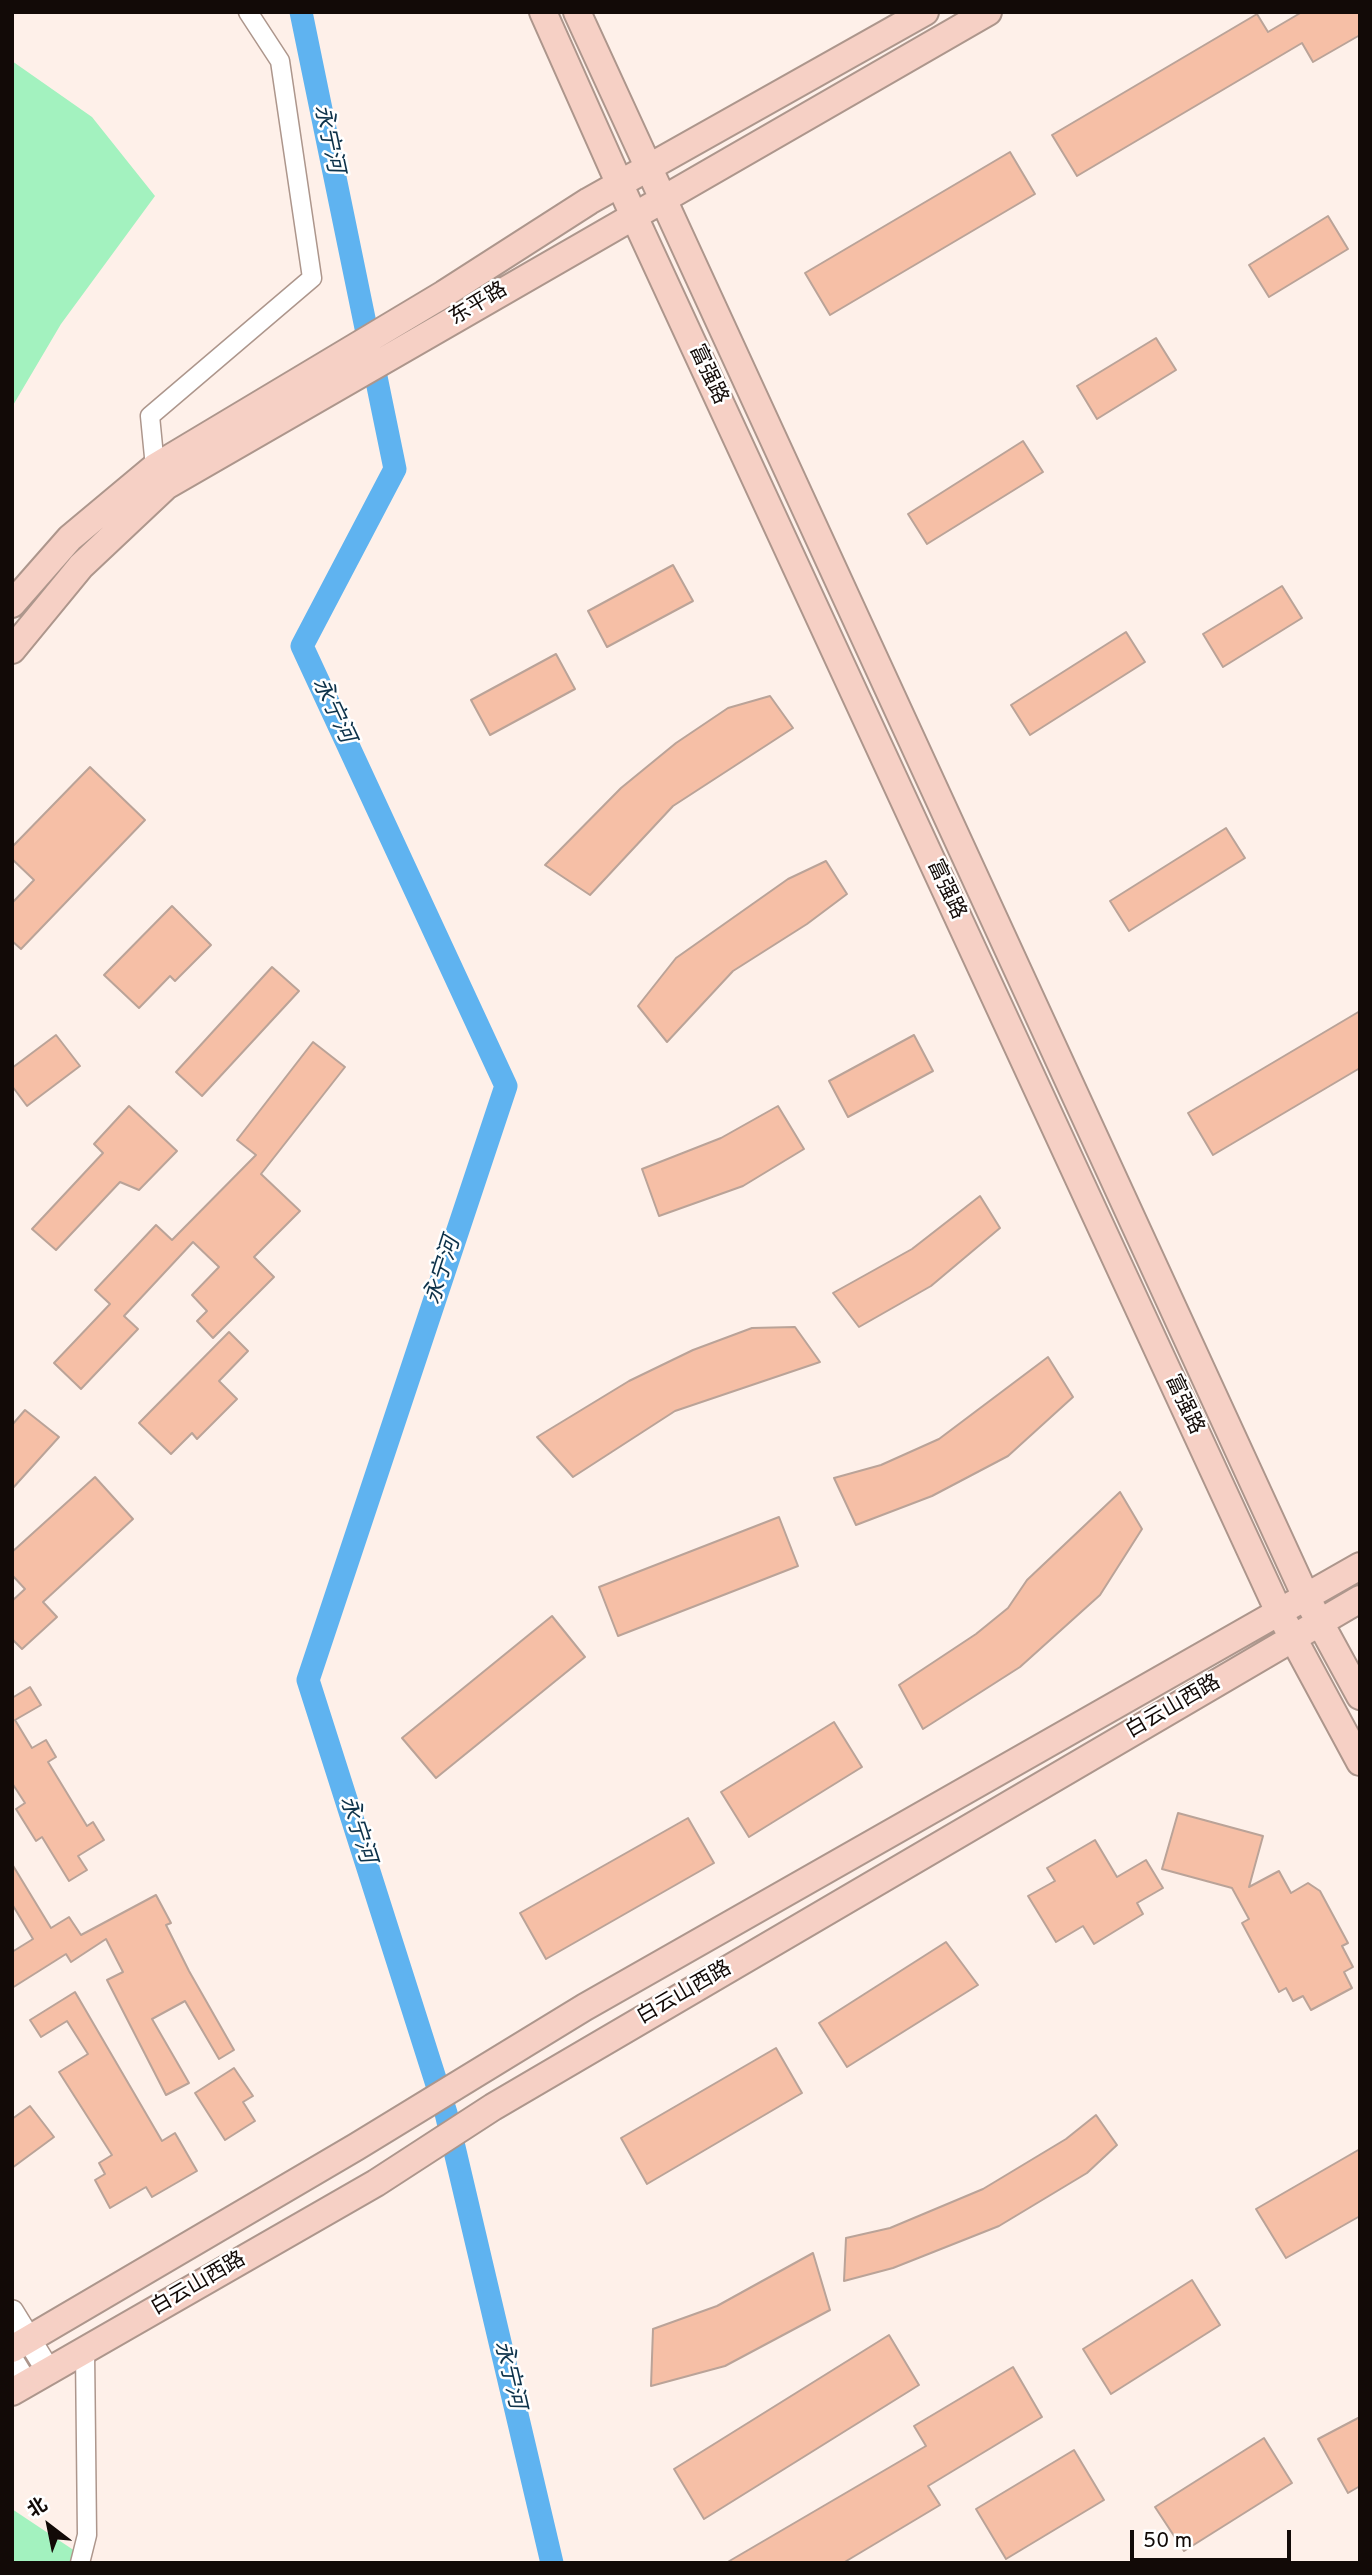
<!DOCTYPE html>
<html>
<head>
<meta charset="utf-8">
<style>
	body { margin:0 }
	#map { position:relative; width:1372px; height:2575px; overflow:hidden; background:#fef0e9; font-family:Overpass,"Noto Sans SC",sans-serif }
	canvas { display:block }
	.frame { position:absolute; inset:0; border:14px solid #120a07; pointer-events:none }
	.north { position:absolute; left:14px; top:2491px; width:70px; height:70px; -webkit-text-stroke:5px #fff; paint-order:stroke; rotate:328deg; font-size:19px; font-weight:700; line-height:28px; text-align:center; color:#120a07 }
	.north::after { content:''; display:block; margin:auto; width:24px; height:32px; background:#120a07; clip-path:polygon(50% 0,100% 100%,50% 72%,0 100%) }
	.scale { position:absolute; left:1130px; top:2530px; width:161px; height:32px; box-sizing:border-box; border:4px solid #120a07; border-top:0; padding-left:9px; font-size:21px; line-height:24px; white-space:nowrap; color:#120a07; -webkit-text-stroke:5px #fff; paint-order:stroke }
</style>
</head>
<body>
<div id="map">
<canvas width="1372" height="2575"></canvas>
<div class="frame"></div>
<div class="north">北</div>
<div class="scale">50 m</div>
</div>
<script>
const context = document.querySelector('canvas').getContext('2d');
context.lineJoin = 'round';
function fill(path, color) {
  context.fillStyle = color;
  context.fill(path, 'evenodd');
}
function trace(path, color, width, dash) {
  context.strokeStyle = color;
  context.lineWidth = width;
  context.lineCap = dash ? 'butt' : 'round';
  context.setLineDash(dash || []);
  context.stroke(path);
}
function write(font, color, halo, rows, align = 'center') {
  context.font = font + ' Overpass,"Noto Sans SC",sans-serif';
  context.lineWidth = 5;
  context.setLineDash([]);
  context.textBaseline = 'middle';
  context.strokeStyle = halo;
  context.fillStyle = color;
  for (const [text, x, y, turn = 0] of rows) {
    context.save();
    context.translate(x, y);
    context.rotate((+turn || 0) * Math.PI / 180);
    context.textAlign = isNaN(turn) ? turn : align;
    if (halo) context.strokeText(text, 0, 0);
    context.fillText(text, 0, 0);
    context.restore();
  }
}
const green = new Path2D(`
	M12 61 92 117 155 196 61 324 12 407Z
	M12 2509 93 2563H12Z`);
const canal = new Path2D(`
	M301 12 395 469 302 646 506 1086 308 1680 446 2113 552 2563`);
const building = new Path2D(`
	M1302 12H1360V35L1313 62 1302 43 1077 176 1052 135 1257 14 1268 32Z
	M1010 152 1035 194 830 315 805 273Z
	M1328 216 1348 249 1269 297 1249 265Z
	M1156 338 1176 370 1097 419 1077 386Z
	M1023 441 1043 472 927 544 908 514Z
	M673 565 693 601 607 647 588 611Z
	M1282 586 1302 618 1223 667 1203 634Z
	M1126 632 1145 662 1030 735 1011 705Z
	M556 654 575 689 490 735 471 700Z
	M770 696 793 728 673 806 590 895 545 865 621 788 676 743 728 708Z
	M90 767 145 820 21 949 12 941V903L34 880 12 859V847Z
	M1226 828 1245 858 1129 931 1110 901Z
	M826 861 847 894 807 924 733 971 667 1042 638 1006 676 958 788 879Z
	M172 906 211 945 175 981 170 976 139 1008 104 975Z
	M272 967 299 991 202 1096 176 1072Z
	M1360 1011V1068L1213 1155 1188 1113Z
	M56 1035 80 1066 27 1106 12 1086V1068Z
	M914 1035 933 1071 848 1117 829 1081Z
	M313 1042 345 1067 261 1174 300 1211 254 1257 274 1277 213 1338 197 1321 207 1311 192 1295 219 1267 193 1242 124 1316 138 1329 81 1389 54 1363 110 1304 95 1290 156 1225 172 1240 256 1155 237 1140Z
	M129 1106 177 1151 139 1190 120 1182 56 1250 32 1229 103 1153 94 1144Z
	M778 1106 804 1149 743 1186 659 1216 642 1169 721 1138Z
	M980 1196 1000 1228 931 1286 859 1327 833 1293 912 1249Z
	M795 1327 820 1362 675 1411 573 1477 537 1437 629 1381 693 1350 752 1328Z
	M229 1332 248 1351 219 1381 237 1399 197 1439 192 1433 171 1454 139 1423Z
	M1048 1357 1073 1397 1008 1456 932 1496 856 1525 834 1478 881 1465 939 1439Z
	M25 1410 59 1437 12 1489V1425Z
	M95 1477 133 1519 43 1602 57 1617 22 1649 12 1639V1601L25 1589 12 1575V1552Z
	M1120 1492 1142 1529 1100 1595 1020 1667 923 1729 899 1685 976 1634 1008 1608 1027 1580Z
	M779 1517 798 1566 618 1636 599 1587Z
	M552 1616 585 1657 436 1778 402 1738Z
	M30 1687 41 1705 15 1720 32 1748 46 1740 56 1757 48 1762 87 1826 93 1822 104 1840 78 1856 87 1870 69 1881 42 1837 36 1841 16 1809 25 1803 12 1783V1698Z
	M834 1722 862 1767 749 1837 721 1792Z
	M1178 1813 1263 1836 1249 1887 1279 1871 1291 1893 1308 1883 1320 1891 1348 1943 1342 1946 1353 1967 1344 1972 1352 1988 1311 2010 1303 1996 1293 2001 1286 1988 1279 1992 1242 1923 1249 1919 1232 1888 1162 1869Z
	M688 1818 714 1863 546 1959 520 1913Z
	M1095 1840 1117 1877 1146 1860 1163 1888 1137 1903 1143 1914 1094 1944 1083 1926 1056 1942 1028 1896 1055 1881 1047 1868Z
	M12 1864 51 1928 69 1917 81 1935 156 1895 171 1923 166 1925 189 1971 234 2050 219 2059 185 2001 152 2019 189 2083 166 2095 107 1980 123 1972 106 1939 71 1962 66 1954 12 1988V1952L33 1939 12 1904Z
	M946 1942 978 1985 847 2067 819 2023Z
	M75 1992 162 2141 175 2133 197 2171 152 2197 146 2187 110 2208 95 2180 105 2174 99 2163 112 2155 59 2072 88 2054 67 2021 41 2037 30 2020Z
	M776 2048 802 2093 647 2184 621 2138Z
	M234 2068 253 2096 243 2102 255 2121 225 2140 195 2093Z
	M30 2106 54 2137 12 2168V2119Z
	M1096 2115 1117 2145 1087 2173 999 2226 893 2268 844 2281 846 2238 890 2228 983 2189 1066 2139Z
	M1360 2149V2216L1286 2258 1256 2209Z
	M813 2253 830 2310 725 2366 651 2386 653 2329 717 2306Z
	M1192 2280 1220 2325 1111 2394 1083 2349Z
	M889 2335 919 2385 704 2519 674 2469Z
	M1013 2367 1042 2417 928 2486 940 2505 843 2563H726L926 2446 914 2426Z
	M1360 2417V2486L1348 2493 1318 2439Z
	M1264 2438 1292 2483 1184 2551 1155 2507Z
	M1074 2450 1104 2500 1006 2559 976 2509Z`);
const minor = new Path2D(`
	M155 467 150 416 312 278 280 61 248 12
	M80 2563 87 2535 85 2351`);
const tertiary = new Path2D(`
	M12 2312 49 2372
	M12 2361 26 2384`);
const secondary = new Path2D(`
	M543 12 633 214 1279 1612 1360 1762
	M577 12 1306 1597 1360 1696
	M12 604 70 538 155 467 444 294 589 201 925 12
	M12 650 81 566 166 486 988 12
	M12 2349 356 2147 585 2007 1360 1566
	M12 2392 376 2183 493 2107 1360 1599`);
const streetNames = [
	["东平路",479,305,-31],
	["富强路",707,375,65],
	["富强路",945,890,65],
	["富强路",1183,1405,65],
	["白云山西路",1174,1708,-30],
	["白云山西路",685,1994,-30],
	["白云山西路",199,2285,-30]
];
const waterNames = [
	["永宁河",327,139,78],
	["永宁河",332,711,65],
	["永宁河",444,1271,-72],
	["永宁河",356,1830,72],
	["永宁河",508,2375,77]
];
fill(green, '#a3f2bf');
trace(canal, '#5fb3f0', 23);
fill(building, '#f6bfa6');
trace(building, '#baa398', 2);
trace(minor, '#ad968c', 21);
trace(tertiary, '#ad968c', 26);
trace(secondary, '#ad968c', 30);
trace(minor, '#fff', 18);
trace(tertiary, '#fff', 23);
trace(secondary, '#f6d0c5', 26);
write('21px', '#120a07', '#fff', streetNames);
write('italic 23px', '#0d324a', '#fff', waterNames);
</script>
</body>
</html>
